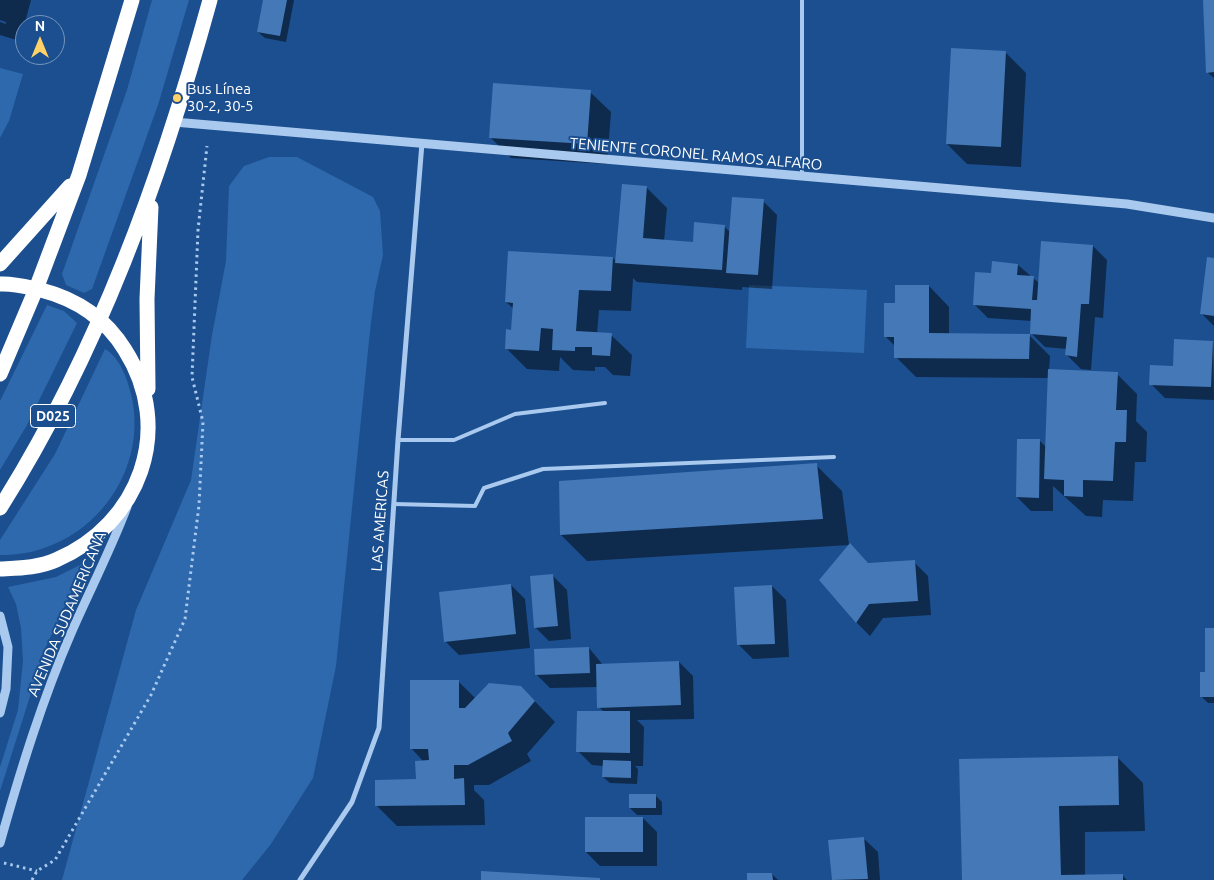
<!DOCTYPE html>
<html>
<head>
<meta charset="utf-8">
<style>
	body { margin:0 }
	#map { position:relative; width:1214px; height:880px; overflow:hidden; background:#1b4f8f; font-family:Ubuntu,sans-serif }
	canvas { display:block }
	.north { position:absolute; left:15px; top:15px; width:50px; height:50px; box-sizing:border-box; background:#1b4f8f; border:1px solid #7695bc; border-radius:50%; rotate:0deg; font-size:14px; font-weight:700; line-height:20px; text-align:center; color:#fff }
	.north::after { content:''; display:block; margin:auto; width:18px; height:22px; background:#ffd166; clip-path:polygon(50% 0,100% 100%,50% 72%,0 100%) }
</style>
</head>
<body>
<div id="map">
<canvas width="1214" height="880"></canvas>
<div class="north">N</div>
</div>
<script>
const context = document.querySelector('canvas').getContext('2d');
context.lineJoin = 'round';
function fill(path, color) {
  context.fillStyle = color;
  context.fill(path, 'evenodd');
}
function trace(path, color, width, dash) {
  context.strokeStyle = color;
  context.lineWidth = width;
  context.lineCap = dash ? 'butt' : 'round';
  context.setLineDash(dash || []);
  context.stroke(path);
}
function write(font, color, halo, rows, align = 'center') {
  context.font = font + ' Ubuntu,sans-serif';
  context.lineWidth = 4;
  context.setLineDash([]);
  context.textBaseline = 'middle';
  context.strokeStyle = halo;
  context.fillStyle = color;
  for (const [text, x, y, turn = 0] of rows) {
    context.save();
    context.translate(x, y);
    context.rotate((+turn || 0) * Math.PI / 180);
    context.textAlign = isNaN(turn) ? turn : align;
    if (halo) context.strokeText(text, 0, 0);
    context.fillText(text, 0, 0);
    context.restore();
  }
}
const green = new Path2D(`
	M152 0H189L158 105 96 278 92 289 84 293 66 285 62 274 127 90Z
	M0 68 23 74 9 121 0 138Z
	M269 157H297L373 197 380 211 383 255 375 291 370 331 336 666 313 778 271 844 242 880H62L136 610 191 480 212 335 226 261 229 186 244 166Z
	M749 285 867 290 864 353 746 348Z
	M47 305 64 311 77 323 27 425 0 470V401Z
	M105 349C120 358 127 378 131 394 151 476 84 557 0 555V540L55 454Z
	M82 564H84L45 649 0 791V767L18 710 23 661 21 628 16 604 8 587 56 577Z`);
const shadow = new Path2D(`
	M0 0H31L20 41 0 35V22L6 24V22L0 20Z
	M264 0H294L286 42 265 38 258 32Z
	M1205 0H1214V78L1207 72Z
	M1005 52 1026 73 1021 167 967 164 947 144Z
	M590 92 611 112 607 164 511 158 490 137Z
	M646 187 667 208 664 241 694 244 724 226 730 232 763 201 777 215 772 289 742 287V290L637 282 633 278 631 311 599 310 597 334 611 335 632 355 630 376 613 375 605 367H595V371L573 370 560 357 559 371 527 369 506 348 513 331 514 309 506 302 613 258 617 262Z
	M1093 246 1107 260 1103 318 1095 317 1091 370 1081 369 1067 355V349L1045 347 1031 333 1032 321 988 318 974 304 992 275 1018 265 1039 283Z
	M1214 260V326L1201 313Z
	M929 286 949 307V335H1029L1050 356 1049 371 1117 374 1137 394 1136 421 1147 432 1146 462H1135L1133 501 1103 500 1102 517 1086 516 1053 486V511H1031L1017 497 1039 440 1046 447 1049 378 916 377 896 357V347L885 336 896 304Z
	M1213 342 1214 400 1165 398 1151 384Z
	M816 465 842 491 849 545 587 561 561 535Z
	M914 562 928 576 931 615 883 618 870 636 856 622 869 565Z
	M553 576 567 590 571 639 549 641 535 627Z
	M511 585 525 599 530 648 459 655 445 641Z
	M772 586 786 600 789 657 753 659 739 645Z
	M1214 629V703H1208L1201 696Z
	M589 648 603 665 679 662 693 676 694 719 637 720 644 727 643 766H635L638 769 637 784 610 783 603 777 604 766 592 765 578 751 604 712 599 707 598 687 550 688 536 674Z
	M458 681 476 699 521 687 555 722 527 754 531 761 489 785H474V790L484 800 485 825 397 826 377 806 417 780 424 762 411 748Z
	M1117 757 1143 783 1145 831 1085 832V876L1122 875 1127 880H963Z
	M655 795 662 802V815H637L630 808Z
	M643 818 657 832V866H600L586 852Z
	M863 838 878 852 880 880H834L830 841Z
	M772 874 778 880H749Z`);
const building = new Path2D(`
	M263 0H287L280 36 257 32Z
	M1203 0H1214V72L1206 73Z
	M951 48 1006 51 1001 147 946 144Z
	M493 83 591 90 587 144 489 138Z
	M622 184 647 186 643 238 693 242 694 222 725 225 722 270 615 263Z
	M732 197 764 199 758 275 726 273Z
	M1041 241 1093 245 1089 304H1081L1077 357 1065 355 1067 337 1030 334 1029 359 894 358V337H884V303H895V285H929V333L1030 334 1031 309 973 305 975 272 991 273 992 261 1018 264 1017 275 1034 276 1032 300H1037Z
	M508 251 613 257 611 291 579 290 576 331 612 333 610 356 592 355V347H575V351L552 350 553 329 541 328 539 351 505 349 506 329 511 330 513 303 505 302Z
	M1207 257 1214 258V316L1200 314Z
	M1174 339 1213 341 1211 387 1149 385 1150 365 1173 366Z
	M1048 369 1118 372 1116 410H1127L1126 442H1115L1113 481 1083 480V497L1064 496V480L1044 479Z
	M1017 439H1040L1039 498 1016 497Z
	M817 463 823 519 560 535 559 481Z
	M850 543 868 563 915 560 918 601 869 604 856 623 819 580Z
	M553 574 558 626 534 628 530 576Z
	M511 584 516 634 444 642 439 592Z
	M772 585 775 644 737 645 734 587Z
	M1205 628H1214V697H1200V672H1205Z
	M589 647 590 673 535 675 534 649Z
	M679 661 681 705 597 708 596 664Z
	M410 680H459V708H465L489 683 521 686 535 701 508 733 512 741 468 765H454V779L464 778 465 805 375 806V780L416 779 415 761 429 760 428 749H410Z
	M577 711H630V753L576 752Z
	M1118 756 1119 805 1059 806 1061 875 1123 874V880H962L959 759Z
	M603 760 631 761V778L602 777Z
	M629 794H656V808H629Z
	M585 817H643V852H585Z
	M864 837 868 879 832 880 828 840Z
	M481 871 600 878V880H481Z
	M747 873H772L773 880H747Z`);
const path = new Path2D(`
	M4 863 37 871
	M32 880 37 871 55 860 151 695 185 619 199 505 203 422 192 377 198 230 207 146`);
const service = new Path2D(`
	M802 0V175
	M398 440H454L515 414 605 403
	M394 504 475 506 484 488 543 469 834 457`);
const minor = new Path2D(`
	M300 880 352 802 379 728 398 440 422 143`);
const tertiary = new Path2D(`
	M174 122 1127 204 1214 218
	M0 616 8 647 6 689 0 713
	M0 843C20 772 42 700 72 631 90 590 111 549 127 507`);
const motorway = new Path2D(`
	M0 264 70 186
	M0 284C14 283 27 287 41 290 76 299 106 319 125 350 175 429 140 524 56 560 38 568 19 568 0 569
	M0 374 36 289 79 175 132 0
	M148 389 147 299 151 207
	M0 508C99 351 161 178 210 0`);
const markers = [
	[177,98,5,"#ffd166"]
];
const shields = [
	[53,416,45]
];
const shieldNames = [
	["D025",53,416]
];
const poiNames = [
	["Bus Línea",187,89],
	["30-2, 30-5",187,106]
];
const streetNames = [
	["TENIENTE CORONEL RAMOS ALFARO",696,154,5],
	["LAS AMERICAS",380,521,-86],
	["AVENIDA SUDAMERICANA",67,614,-67]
];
fill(green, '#2e69ad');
fill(shadow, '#0007');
fill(building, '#4478b7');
trace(path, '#a9c9ee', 3, [2.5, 4]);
trace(service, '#a9c9ee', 4);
trace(minor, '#a9c9ee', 5);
trace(tertiary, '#a9c9ee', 9);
trace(motorway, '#fff', 15);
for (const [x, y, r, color] of markers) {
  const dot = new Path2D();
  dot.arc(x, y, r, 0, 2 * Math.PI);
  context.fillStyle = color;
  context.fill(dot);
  trace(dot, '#1b4f8f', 2);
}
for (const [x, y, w] of shields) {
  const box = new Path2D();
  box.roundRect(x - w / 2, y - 11.5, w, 23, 4);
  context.fillStyle = '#1b4f8f';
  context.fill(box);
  trace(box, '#fff', 1);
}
write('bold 14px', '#fff', null, shieldNames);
write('15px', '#fff', '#1b4f8f', poiNames, 'left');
write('15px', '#fff', '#1b4f8f', streetNames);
</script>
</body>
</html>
